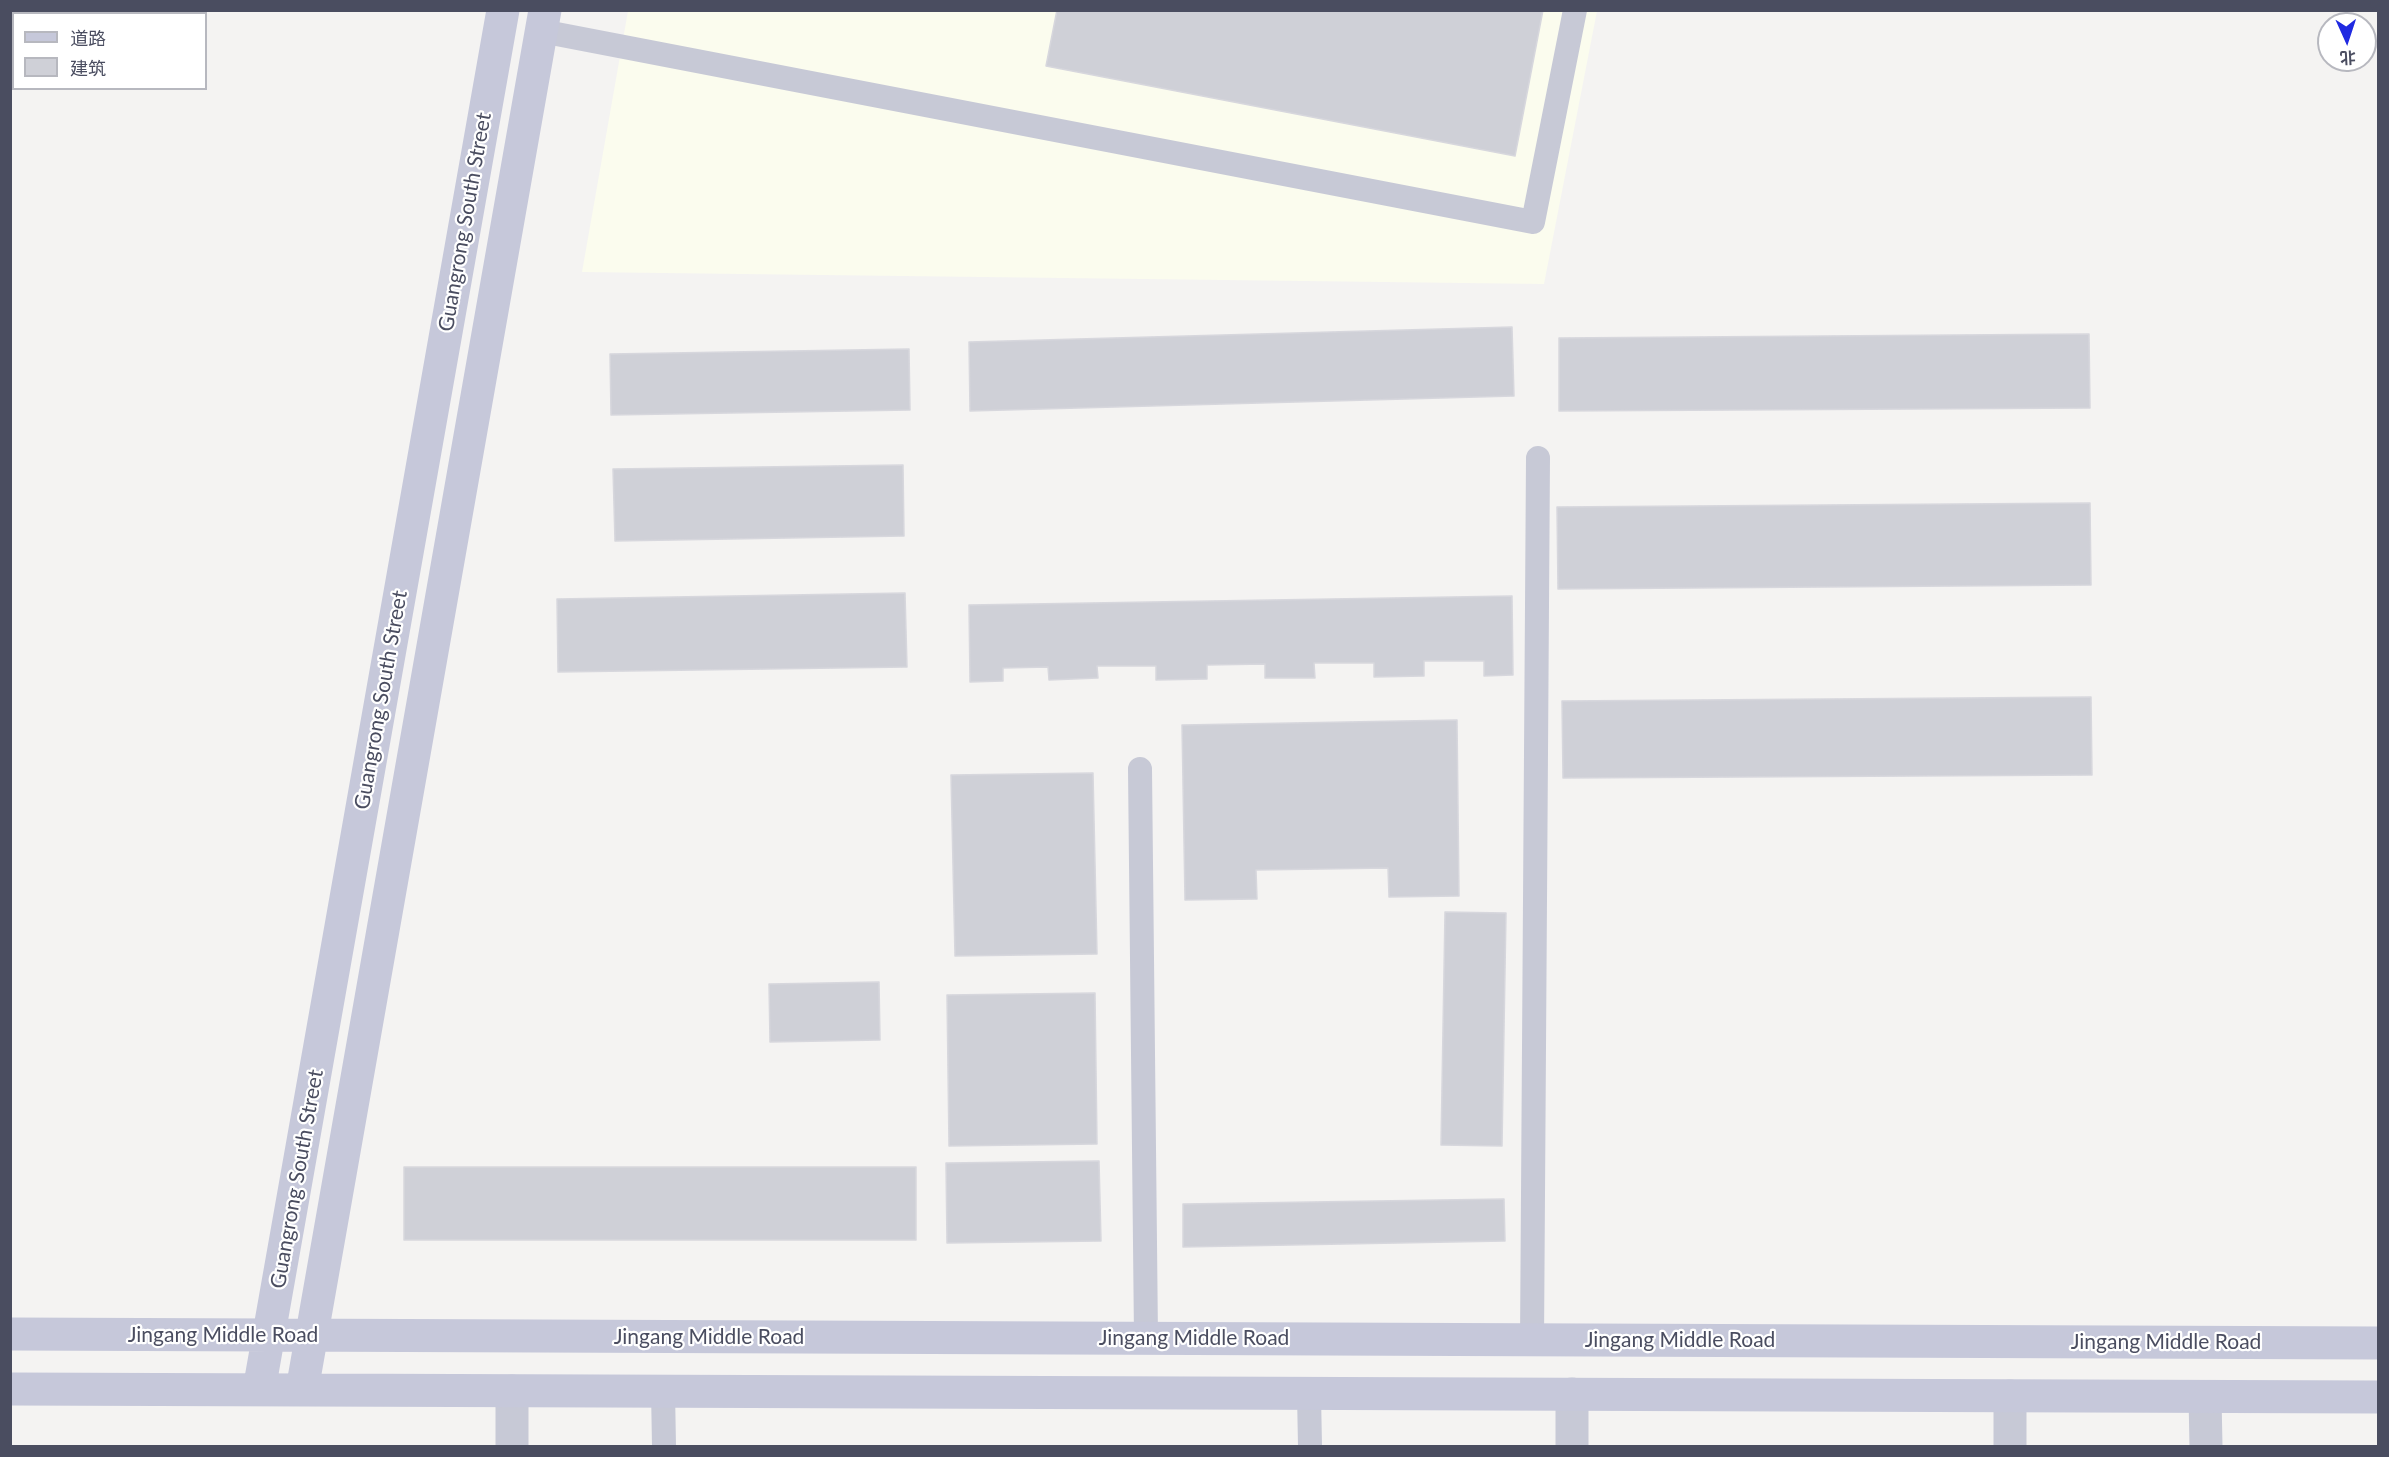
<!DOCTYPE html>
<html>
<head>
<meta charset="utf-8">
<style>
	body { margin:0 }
	#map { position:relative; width:2389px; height:1457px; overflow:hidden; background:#f4f3f2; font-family:Lato,"Noto Sans SC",sans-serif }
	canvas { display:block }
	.frame { position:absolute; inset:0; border:12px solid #4a4d60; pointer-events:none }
	.legend { position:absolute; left:12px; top:12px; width:195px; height:78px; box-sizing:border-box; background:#fff; border:2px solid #b7b8bf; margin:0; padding:8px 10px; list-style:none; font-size:18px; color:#4a4d60 }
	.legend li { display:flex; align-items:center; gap:12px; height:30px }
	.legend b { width:30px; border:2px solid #b7b8bf }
	.north { position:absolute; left:2317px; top:12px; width:60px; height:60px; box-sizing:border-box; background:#fff; border:2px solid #b7b8bf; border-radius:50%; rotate:177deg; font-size:16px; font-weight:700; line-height:24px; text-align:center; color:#4a4d60 }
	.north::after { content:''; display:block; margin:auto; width:21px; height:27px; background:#202ae1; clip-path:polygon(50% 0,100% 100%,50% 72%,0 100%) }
</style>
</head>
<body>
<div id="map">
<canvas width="2389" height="1457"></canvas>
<div class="frame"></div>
<ul class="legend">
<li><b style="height:8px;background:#c6c8da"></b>道路</li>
<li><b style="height:16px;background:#cfd0d7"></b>建筑</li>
</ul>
<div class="north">北</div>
</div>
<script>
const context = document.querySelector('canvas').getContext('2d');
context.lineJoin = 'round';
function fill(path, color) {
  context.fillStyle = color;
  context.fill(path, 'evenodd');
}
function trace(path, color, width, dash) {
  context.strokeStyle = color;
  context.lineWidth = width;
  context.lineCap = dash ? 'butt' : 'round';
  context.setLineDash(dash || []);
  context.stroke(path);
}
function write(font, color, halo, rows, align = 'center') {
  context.font = font + ' Lato,sans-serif';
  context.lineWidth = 4.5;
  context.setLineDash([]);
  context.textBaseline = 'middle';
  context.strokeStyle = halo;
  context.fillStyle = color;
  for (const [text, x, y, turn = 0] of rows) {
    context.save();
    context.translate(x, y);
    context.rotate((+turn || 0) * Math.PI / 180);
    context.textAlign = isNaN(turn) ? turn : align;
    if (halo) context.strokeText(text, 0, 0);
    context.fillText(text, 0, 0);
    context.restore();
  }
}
const commercial = new Path2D(`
	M628 11H1597L1544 284 582 272Z`);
const building = new Path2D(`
	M1057 10H1543L1515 156 1046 66Z
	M1512 327 1514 396 970 411 969 342Z
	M2089 334 2090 408 1559 411V338Z
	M909 349 910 410 611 415 610 354Z
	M903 465 904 536 615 541 613 469Z
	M2090 503 2091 585 1558 589 1557 507Z
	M905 593 907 667 558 672 557 599Z
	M1512 596 1513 675 1484 676V661H1424V676L1374 677V663H1314L1315 678H1265V664L1207 665V679L1156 680V666H1097L1098 678 1049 680 1048 667 1003 668V681L970 682 969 605Z
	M2091 697 2092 775 1563 778 1562 701Z
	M1457 720 1459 896 1389 897 1388 868 1256 870 1257 899 1185 900 1182 725Z
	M1093 773 1097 954 955 956 951 775Z
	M1445 912 1506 913 1502 1146 1441 1145Z
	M879 982 880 1040 770 1042 769 984Z
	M1095 993 1097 1144 949 1146 947 995Z
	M1099 1161 1101 1241 947 1243 946 1163Z
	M404 1167H916V1240H404Z
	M1504 1199 1505 1241 1183 1247V1204Z`);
const lane = new Path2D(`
	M541 31 1533 222 1575 10
	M1140 769 1146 1338
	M1532 1340 1538 458
	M663 1391 664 1446
	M1309 1394 1310 1446`);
const street = new Path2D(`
	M1572 1394V1446
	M2010 1396V1446
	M2205 1397 2206 1446
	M512 1446V1391`);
const secondary = new Path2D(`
	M10 1334 2378 1343
	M10 1389 2378 1397
	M259 1390 503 10
	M302 1390 545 10`);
const streetNames = [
	["Guangrong South Street",465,222,-80],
	["Guangrong South Street",381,700,-80],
	["Guangrong South Street",297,1179,-80],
	["Jingang Middle Road",223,1335],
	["Jingang Middle Road",709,1337],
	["Jingang Middle Road",1194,1338],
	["Jingang Middle Road",1680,1340],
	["Jingang Middle Road",2166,1342]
];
fill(commercial, '#fbfcee');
fill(building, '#cfd0d7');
trace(building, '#d7d7dd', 1.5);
trace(lane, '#c7c9d6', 24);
trace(street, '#c7c9d6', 33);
trace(secondary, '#c6c8da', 33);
write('21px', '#4a4d60', '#fff', streetNames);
</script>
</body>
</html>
